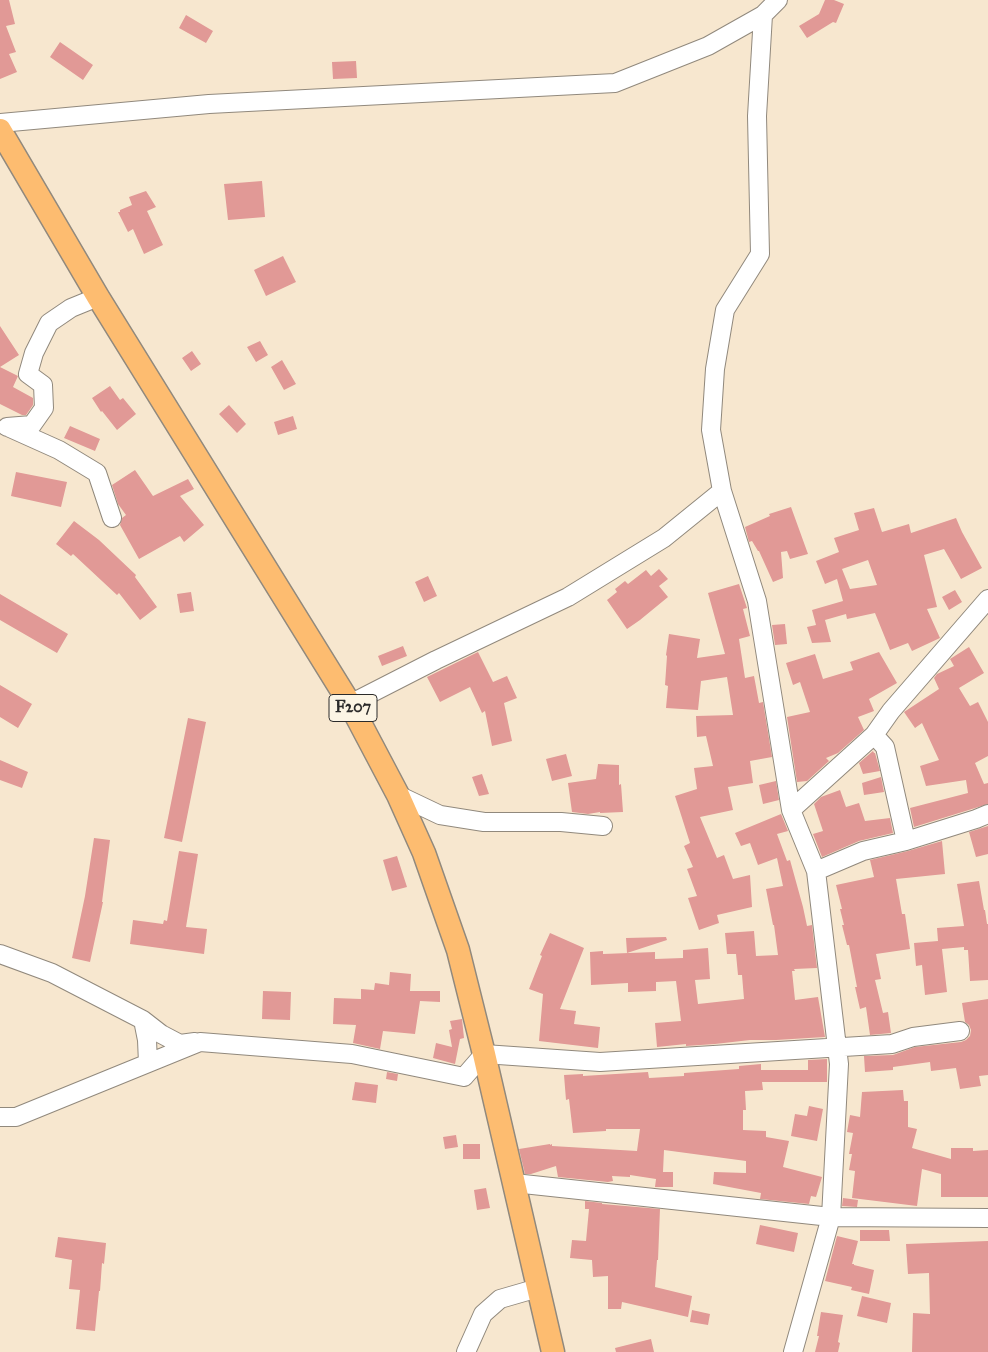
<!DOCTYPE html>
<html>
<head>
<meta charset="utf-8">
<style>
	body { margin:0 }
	canvas { display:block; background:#f7e7cf }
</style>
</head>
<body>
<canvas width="988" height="1352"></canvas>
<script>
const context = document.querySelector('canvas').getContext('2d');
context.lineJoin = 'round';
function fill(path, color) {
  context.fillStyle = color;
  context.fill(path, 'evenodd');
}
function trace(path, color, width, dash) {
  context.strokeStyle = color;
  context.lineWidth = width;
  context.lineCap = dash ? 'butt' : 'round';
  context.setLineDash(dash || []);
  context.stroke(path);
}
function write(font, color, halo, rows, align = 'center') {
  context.font = font + ' "IM FELL Great Primer",serif';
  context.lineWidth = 5;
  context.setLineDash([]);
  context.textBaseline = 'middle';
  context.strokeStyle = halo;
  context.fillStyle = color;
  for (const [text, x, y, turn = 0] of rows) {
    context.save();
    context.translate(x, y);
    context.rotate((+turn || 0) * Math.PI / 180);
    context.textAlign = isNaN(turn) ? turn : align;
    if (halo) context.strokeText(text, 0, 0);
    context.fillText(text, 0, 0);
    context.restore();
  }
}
const building = new Path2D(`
	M0 0H9L15 24 6 26 16 52 9 54 17 72 0 79Z
	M825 0H834L844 4 836 23 833 22 807 38 799 26 819 14Z
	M186 15 213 31 206 43 179 28Z
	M60 42 93 65 83 80 50 57Z
	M356 61 357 78 333 79 332 62Z
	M262 181 265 217 228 220 224 184Z
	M146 191 156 207 147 211 163 245 144 254 133 229 128 232 118 212H120V210L132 205 129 197Z
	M283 256 296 282 266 296 254 270Z
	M0 326 19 355 0 367Z
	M260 341 268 355 256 362 247 347Z
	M192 351 201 364 191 371 182 358Z
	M282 360 296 384 284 390 271 367Z
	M0 367 18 376 13 387 33 398V405L26 415H22L0 404Z
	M110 386 120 400 123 398 136 414 117 430 102 411 101 412 92 398Z
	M229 405 246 424 237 433 219 414Z
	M293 416 297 429 278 435 274 422Z
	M70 426 100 439 95 451 64 438Z
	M135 470 153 496 188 479 194 489 180 496 204 525 184 542 180 536 139 559 120 525 122 518 126 515 118 504 112 485Z
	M16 472 67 482 61 507 11 496Z
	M791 507 808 554 790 559 787 551 781 552 783 578 773 582 759 551H758L752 541 749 542 745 527 770 516 769 514Z
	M874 508 882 532 909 524 911 533 956 518 962 532 982 568 961 579 944 549 924 555 937 607 927 609 940 638 912 651 908 643 890 650 875 613 847 619 846 614 825 620 831 642 812 643 807 627 816 625 812 610 843 601 837 579 825 584 816 561 839 552 834 538 859 530 854 513ZM868 560 877 585 850 589 842 569Z
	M74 521 99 540 136 575 135 577 157 607 140 620 119 593 117 595 73 554 71 556 56 544Z
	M659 569 668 579 659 586 668 597 640 620 627 629 607 600 617 592 615 589 625 581 628 584 646 570 651 576Z
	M428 576 437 596 424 602 415 582Z
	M739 584 747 608 743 609 750 636 739 639 745 678 754 676 759 703 763 702 772 757 750 761 753 783 728 787 733 810 700 817 717 858 724 855 733 879 750 875 752 907 717 915 719 923 699 930 688 898 697 896 687 869 693 867 684 846 690 843 675 796 697 789 694 768 713 766 706 736 697 737 696 716 733 715 727 677 701 681 698 710 666 708 668 686 665 685 667 656 666 655 669 634 700 639 697 658 725 654 708 593Z
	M955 590 962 602 949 610 942 597Z
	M191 592 194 611 180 613 177 594Z
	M0 594 68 634 57 653 0 620Z
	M785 624 787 644 775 645 772 625Z
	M403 646 407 656 382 666 378 656Z
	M969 647 984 673 959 688 970 706 978 702 988 722V756L975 763 984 784 988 783V804L914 827 910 808 968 793 966 780 926 786 920 766 939 760 922 723 915 728 904 712 939 689 934 678 937 674 954 666 950 659Z
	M478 652 493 682 507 676 517 698 504 703 512 741 492 746 485 711 482 713 470 687 440 702 427 677Z
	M879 652 897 683 869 699 874 711 858 717 864 730 838 753 826 758 829 761 807 781 797 782 787 717 810 712 800 682 793 685 786 663 815 654 823 679 853 670 850 662Z
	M0 685 32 704 18 728 0 717Z
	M188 718 206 722 182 842 164 838Z
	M873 751 874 753H875L880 771 863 774 859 763Z
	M566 754 572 776 552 781 546 759Z
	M0 760 28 772 22 788 0 780Z
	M598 764 619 765V785L621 784 623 812 600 813V812L588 814 572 812 568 783 596 779Z
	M482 774 489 794 479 796 472 777Z
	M881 777 884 792 864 795 862 783Z
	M776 781 779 800 763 804 759 785Z
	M840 790 846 807 859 803 865 821 890 818 893 833 859 841 822 857 813 834 823 831 814 804 821 797Z
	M781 814 788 831 777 834 787 861 790 860 803 907 807 926 812 925 817 968 794 969 795 971H792L795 1000 818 997 825 1037 776 1040H750L715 1044 686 1046V1044L657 1047 655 1023 681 1021 676 981 656 982V991L628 992V983L591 985 590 952 603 951V954L655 952V959L683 958V950L708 948 710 979 695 980 698 1004 744 999 742 975H738L736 954H727L725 933 754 931 756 956 778 955 774 925H773L766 889 783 886 777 858 758 865 750 843 741 846 735 833Z
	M988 826V854L976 857 969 832Z
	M94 838 110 840 102 902H103L90 962 72 958 85 896Z
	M942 841 945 874 896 879 902 914H905L910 949 876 954 881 979 875 980 883 1013 888 1012 891 1033 870 1035 866 1007 860 1009 855 987H857L849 945H847L842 925H844L840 909H842L836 885 874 877 870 860 908 851Z
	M179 851 198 854 186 927 207 929 204 954 130 944 133 920 163 924 164 920 167 921Z
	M397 856 407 887 392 891 383 860Z
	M979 881 984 910H985L987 924H988V980L970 981 968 950H964V947L942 949 947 992 925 995 922 965 916 966 914 943 938 941 937 928 964 926 957 884Z
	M550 933 584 948 560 1009 576 1011 574 1024 600 1027 598 1048 539 1041 543 994 529 989 542 956 540 955Z
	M666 937 667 940 627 953 626 938Z
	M390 972 411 974 410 991H440V1002L420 1001 415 1034 383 1031 380 1049 353 1043 356 1025 333 1024 334 998 361 999V989L374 990 375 983 389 985Z
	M263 991 291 992 290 1020 262 1019Z
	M988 999V1075L979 1076 981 1086 960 1089 956 1068 931 1071 930 1062 893 1067V1070L865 1072 864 1056 893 1055 915 1047 961 1042 966 1040 970 1036 971 1030 969 1025 965 1022 962 1003Z
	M462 1019 464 1038 460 1039 455 1064 433 1058 436 1043 452 1047 449 1030 452 1029 450 1021Z
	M827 1059V1082H762L763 1090 745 1091 746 1110H743V1130L766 1131V1137L789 1141 783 1167 822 1177 816 1197 811 1196 809 1204 760 1199 761 1193 713 1184 714 1172 746 1173V1161L664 1150 663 1172H673V1187H655L656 1179 630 1175V1177L612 1176 613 1181 608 1182 558 1177 556 1166 531 1174H525L519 1149 550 1144V1145L552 1144V1146L637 1151 640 1129H606V1131L573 1133 569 1099 566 1100 564 1075 583 1074V1076L648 1072 649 1078 684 1076V1073L739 1069V1066L761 1064V1070H808V1060Z
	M387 1072 398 1074 397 1081 386 1079Z
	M355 1082 378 1085 376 1103 352 1100Z
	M903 1090 904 1101H908V1127L917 1129 912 1148 951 1159V1148H973V1151L988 1150V1197H941V1174L922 1169 917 1206 852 1198 855 1171 849 1170 852 1154H849L853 1133 847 1132 850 1115 860 1117 862 1092Z
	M809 1106 823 1109 817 1141 791 1136 795 1114 807 1116Z
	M456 1135 458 1147 445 1149 443 1137Z
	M463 1144H480V1159H463Z
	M486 1188 490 1208 477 1210 474 1190Z
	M843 1198 858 1200 857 1207 842 1206Z
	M585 1201 602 1203V1204L660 1209 658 1260H657L655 1287 692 1296 688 1317 622 1302 621 1309H608V1276L593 1277 592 1260 570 1258 572 1240 586 1241 589 1209H585Z
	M760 1225 798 1233 794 1252 756 1244Z
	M860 1230H889L890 1241H860Z
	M837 1236 858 1241 852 1264H854V1265L874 1270 869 1294 851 1290 852 1287 825 1281Z
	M58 1237 106 1243 104 1264 102 1263 100 1291H99L95 1331 76 1329 80 1290 69 1289 72 1260 55 1257Z
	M988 1241V1352H912L913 1313 930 1314 929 1273 908 1274 906 1244Z
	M862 1296 891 1303 887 1323 857 1316Z
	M692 1310 710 1314 708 1325 690 1322Z
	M821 1312 843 1315 838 1342 840 1343 838 1352H815L819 1336H817Z
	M651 1339 654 1352H616L615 1348Z`);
const minor = new Path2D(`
	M763 15 757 116 760 254 725 310 715 369 711 430 722 491 757 601 791 810 816 871 839 1064 831 1217 793 1352
	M0 123 209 104 615 83 708 46 763 15 778 0
	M7 427 32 425 44 408 43 385 28 374 34 353 49 323 71 308 98 297
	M10 428 59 450 97 473 112 518
	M350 704 436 660 568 597 664 538 722 491
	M874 735 885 747 906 841
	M398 795 440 815 484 822H561L603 826
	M791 810 874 735 891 711 988 599
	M816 871 863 851 906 841 976 819 988 814
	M0 954 52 973 143 1020 161 1034 180 1044 195 1042
	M143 1020 147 1040 148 1063
	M0 1117H16L200 1042 352 1054 464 1077 484 1054 600 1062 892 1044 913 1037 960 1031
	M514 1183 831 1217 988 1218
	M466 1352 483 1314 500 1299 538 1288`);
const major = new Path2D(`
	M0 130 98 297 350 704 398 795 424 853 458 950 484 1054 553 1352`);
const shields = [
	[353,708,48]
];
const shieldNames = [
	["F207",353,708]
];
fill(building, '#e19996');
trace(minor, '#91897d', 20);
trace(major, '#91897d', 25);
trace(minor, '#fff', 18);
trace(major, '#fdbc70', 22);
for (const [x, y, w] of shields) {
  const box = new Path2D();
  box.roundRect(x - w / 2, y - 13.5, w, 27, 4);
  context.fillStyle = '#fcf5e5';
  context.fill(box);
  trace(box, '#2b2b2b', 1);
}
write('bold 16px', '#2b2b2b', null, shieldNames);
</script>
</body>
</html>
